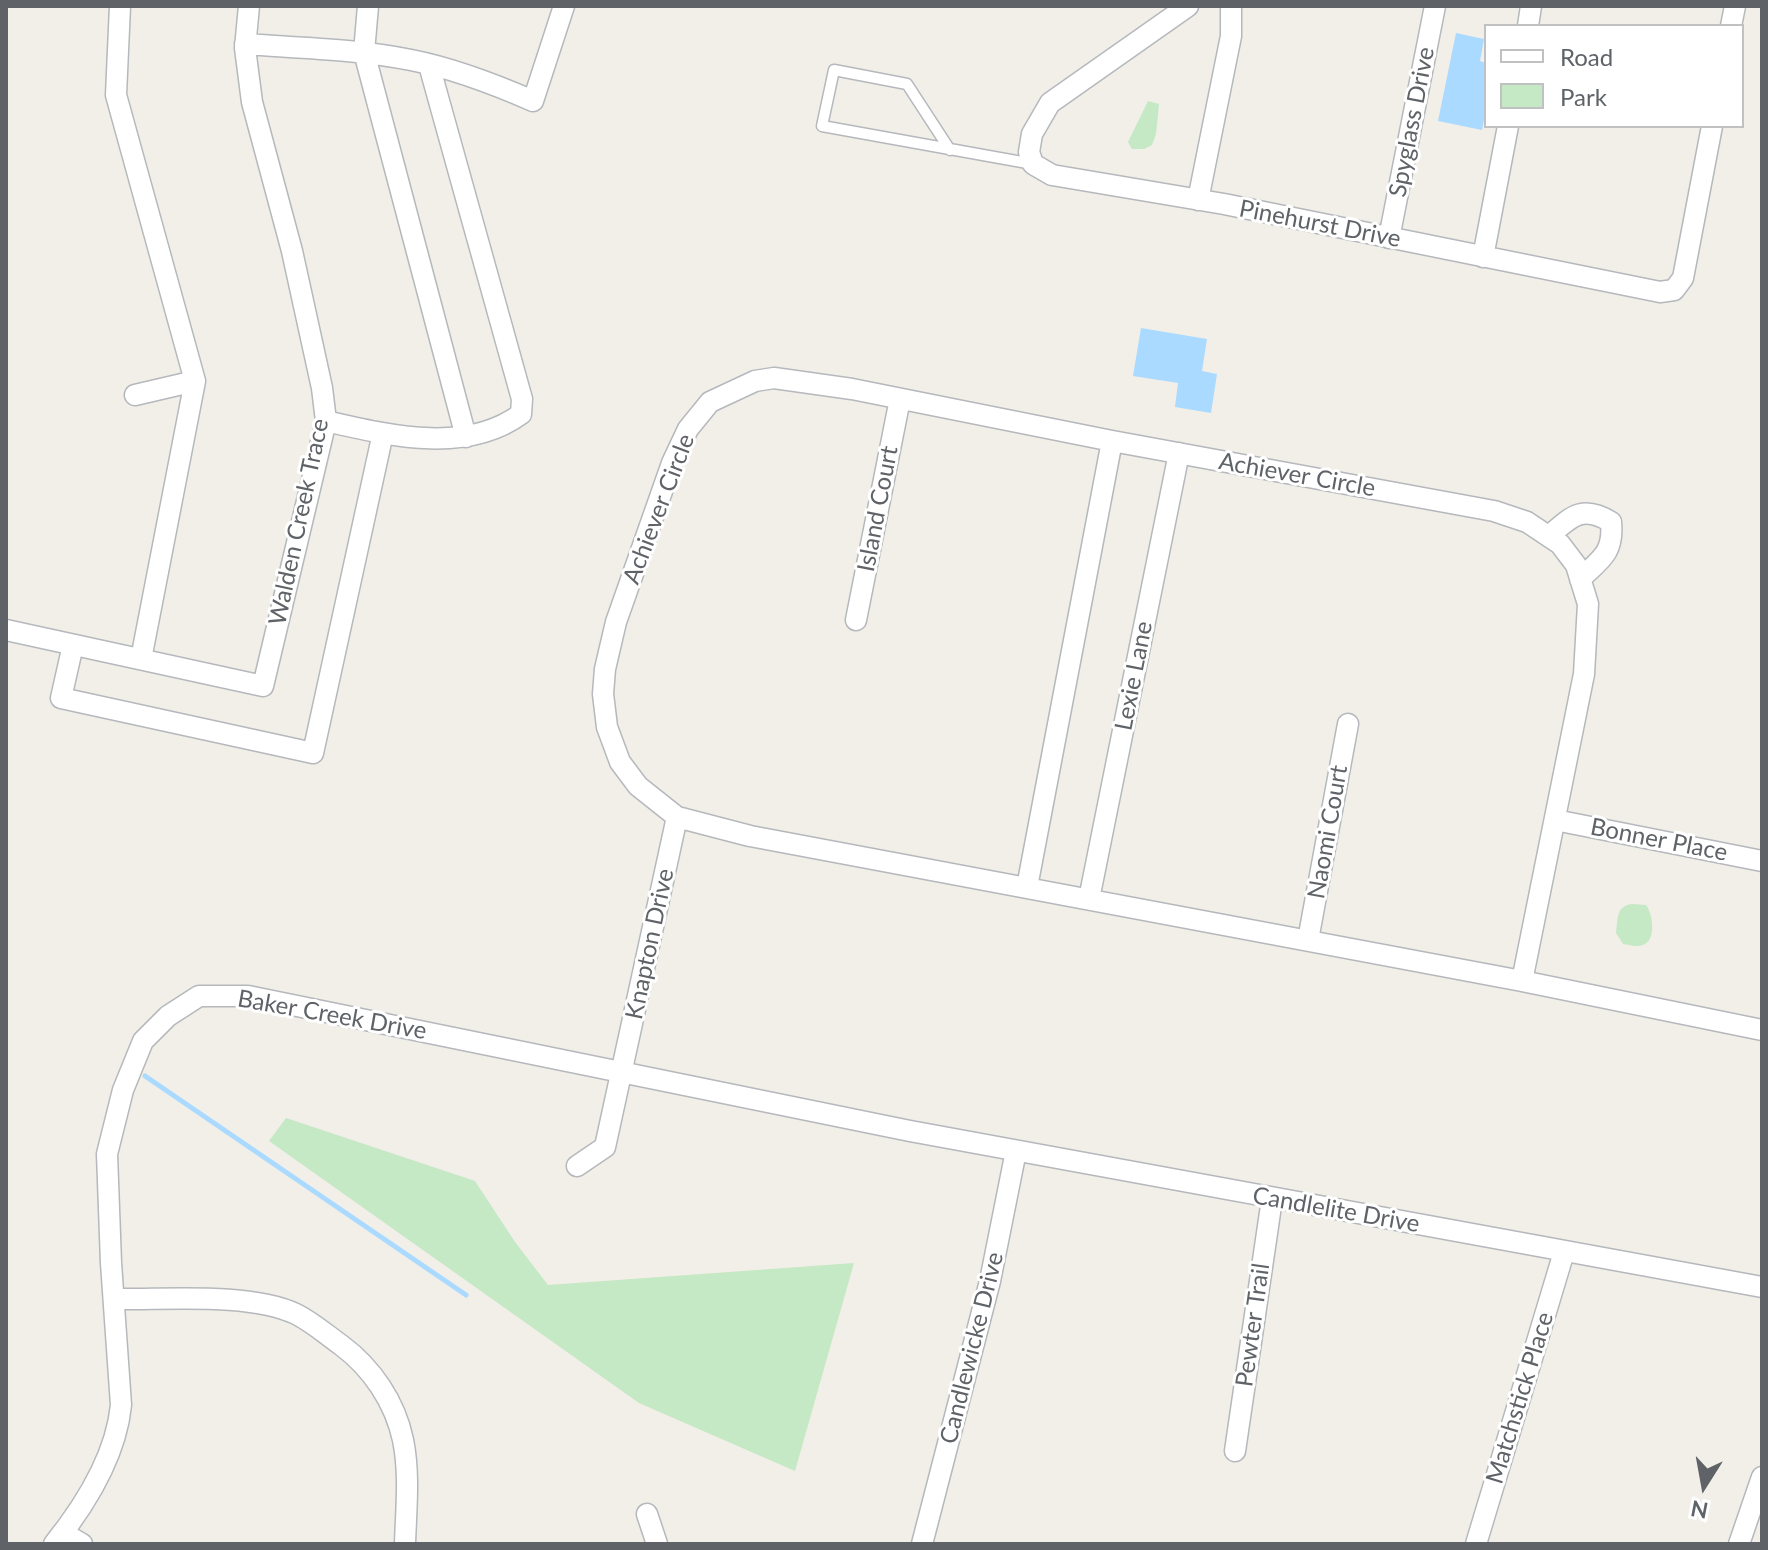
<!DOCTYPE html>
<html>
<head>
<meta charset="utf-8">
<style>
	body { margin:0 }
	#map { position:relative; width:1768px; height:1550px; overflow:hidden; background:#f1efe8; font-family:Lato,sans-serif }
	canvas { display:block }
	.frame { position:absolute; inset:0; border:8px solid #5f6368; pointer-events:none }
	.legend { position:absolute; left:1484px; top:24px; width:260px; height:104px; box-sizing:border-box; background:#fff; border:2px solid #bfc1c3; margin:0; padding:10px 14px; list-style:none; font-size:24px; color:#5f6368 }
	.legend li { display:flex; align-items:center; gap:16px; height:40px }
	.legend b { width:40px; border:2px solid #bfc1c3 }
	.north { position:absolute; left:1664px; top:1446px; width:80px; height:80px; -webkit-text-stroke:6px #fff; paint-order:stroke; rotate:191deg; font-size:22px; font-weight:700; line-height:32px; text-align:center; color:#5f6368 }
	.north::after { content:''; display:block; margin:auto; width:28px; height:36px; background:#5f6368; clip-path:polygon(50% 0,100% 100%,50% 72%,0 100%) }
</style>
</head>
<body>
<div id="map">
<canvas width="1768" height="1550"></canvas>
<div class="frame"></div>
<ul class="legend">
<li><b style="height:10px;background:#fff"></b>Road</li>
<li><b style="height:22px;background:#c5e8c5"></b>Park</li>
</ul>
<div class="north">N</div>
</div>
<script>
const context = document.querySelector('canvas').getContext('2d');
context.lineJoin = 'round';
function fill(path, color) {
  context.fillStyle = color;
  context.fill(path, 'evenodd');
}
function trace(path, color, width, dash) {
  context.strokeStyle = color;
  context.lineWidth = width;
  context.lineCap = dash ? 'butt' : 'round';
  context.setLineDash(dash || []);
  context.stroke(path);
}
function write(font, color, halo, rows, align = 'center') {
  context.font = font + ' Lato,sans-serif';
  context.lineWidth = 6;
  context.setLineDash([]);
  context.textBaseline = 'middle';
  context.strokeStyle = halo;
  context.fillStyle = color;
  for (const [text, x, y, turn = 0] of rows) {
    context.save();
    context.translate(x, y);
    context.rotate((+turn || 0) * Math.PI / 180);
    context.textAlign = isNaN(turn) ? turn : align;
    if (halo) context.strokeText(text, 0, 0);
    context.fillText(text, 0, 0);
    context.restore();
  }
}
const green = new Path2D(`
	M1148 101 1159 104 1156 134 1152 145 1144 149H1132L1128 142Z
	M1632 904 1646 905C1653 914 1656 938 1645 944 1638 948 1630 945 1623 944L1616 933C1618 919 1616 906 1632 904Z
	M286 1118 475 1181 515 1242 548 1285 854 1263 795 1471 639 1403 269 1141Z`);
const water = new Path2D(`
	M1456 33 1484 39 1480 61 1486 63V110L1482 130 1438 121Z
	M1141 328 1207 339 1202 371 1217 374 1211 413 1175 407 1178 383 1133 376Z`);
const stream = new Path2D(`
	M145 1076 466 1295`);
const lane = new Path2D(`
	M950 150 907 84 834 70 822 126 1033 164`);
const street = new Path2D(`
	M120 6 116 95 195 381 141 659
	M368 6 364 52 466 437
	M1188 6 1050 103 1032 134 1029 152 1033 164 1052 175 1224 204 1660 292 1674 290 1683 278 1712 126
	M1528 26 1531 6
	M1731 26 1735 6
	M245 44C301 48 356 49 411 60 452 68 494 84 533 101L564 6
	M1198 200 1231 36V6
	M1389 238 1435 6
	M1483 257 1508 126
	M774 378 852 389 1112 441 1494 511 1527 522 1560 544 1576 565 1588 604 1584 674 1522 981 750 836 677 817 638 786 620 762 607 727 603 694 605 669 616 622 672 463 688 429 710 402 755 381Z
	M135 395 195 381
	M326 421C388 435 465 455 521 414L522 399 429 65
	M1549 536C1571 517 1582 504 1611 522 1614 553 1601 559 1580 579
	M856 620 900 399
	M6 630 263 686 326 421 322 388 292 251 252 102 245 48 249 6
	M73 645 61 698 313 753 383 433
	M1555 820 1762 861
	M1027 887 1112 441
	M1089 899 1179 453
	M1308 940 1348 724
	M1522 981 1762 1030
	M577 1166 605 1147 677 817
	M114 1299C165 1300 250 1292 296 1314 312 1322 327 1335 341 1345 372 1368 395 1402 403 1440 410 1474 406 1510 405 1544
	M1235 1451 1272 1199
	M647 1514 657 1544
	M63 1533 82 1544
	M54 1544C86 1504 116 1456 121 1405L111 1263 107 1154 123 1090 143 1041 168 1016 199 996H248L910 1131 1762 1287
	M922 1544 990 1281 1016 1151
	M1476 1544 1564 1252
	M1739 1544 1762 1477`);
const streetNames = [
	["Spyglass Drive",1412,122,-79],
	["Pinehurst Drive",1320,224,11],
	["Achiever Circle",1297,475,10],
	["Achiever Circle",659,509,-69],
	["Island Court",878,509,-79],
	["Walden Creek Trace",299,522,-78],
	["Lexie Lane",1134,676,-79],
	["Naomi Court",1328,832,-80],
	["Bonner Place",1659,840,11],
	["Knapton Drive",650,944,-78],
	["Baker Creek Drive",332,1015,10],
	["Candlelite Drive",1336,1210,10],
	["Pewter Trail",1253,1325,-82],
	["Candlewicke Drive",972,1348,-76],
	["Matchstick Place",1520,1398,-73]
];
fill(green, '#c5e8c5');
fill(water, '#aadaff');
trace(stream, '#aadaff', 5);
trace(lane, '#b5b8bc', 13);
trace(street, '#b5b8bc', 23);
trace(lane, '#fff', 10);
trace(street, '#fff', 20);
write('24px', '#5f6368', '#fff', streetNames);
</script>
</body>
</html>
